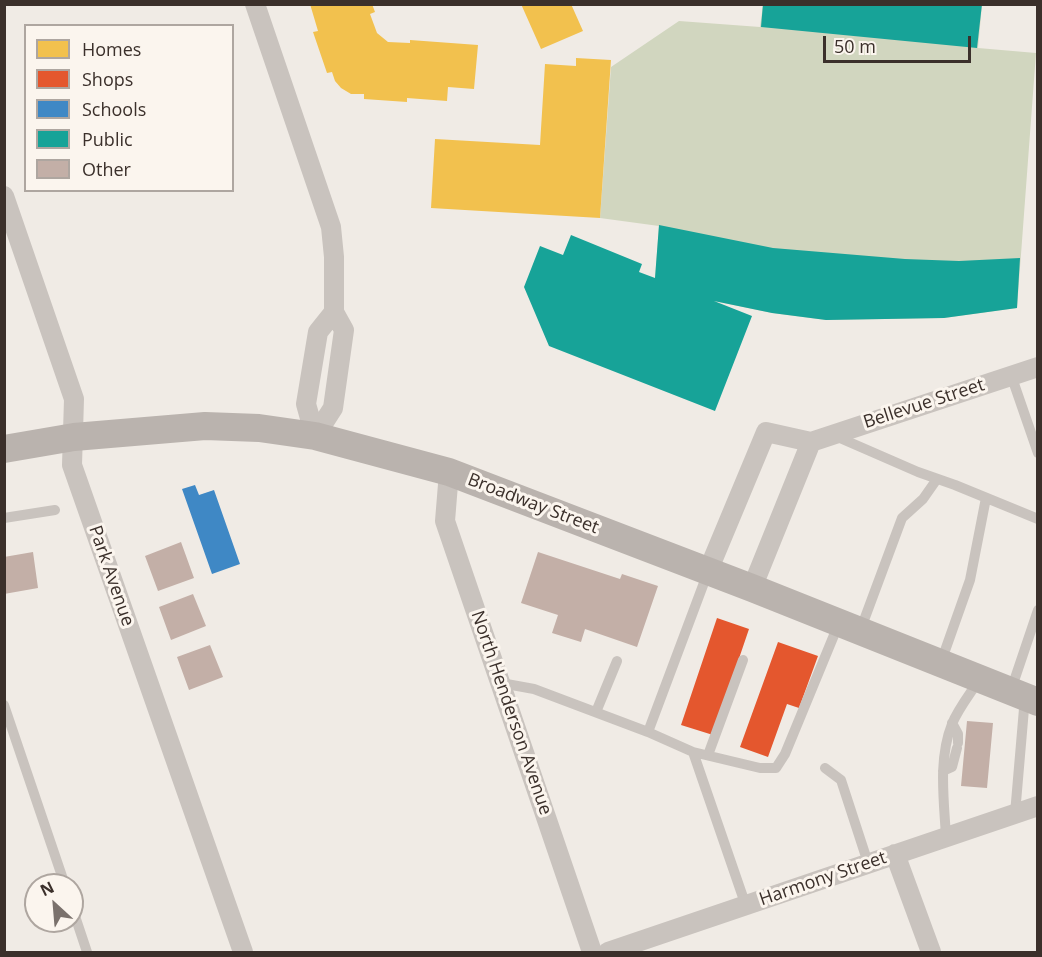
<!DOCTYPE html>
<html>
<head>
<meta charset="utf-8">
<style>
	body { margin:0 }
	#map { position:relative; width:1042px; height:957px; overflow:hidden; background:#f0ebe5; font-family:"Open Sans",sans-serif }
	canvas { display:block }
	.frame { position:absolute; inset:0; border:6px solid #3b302b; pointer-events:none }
	.legend { position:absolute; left:24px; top:24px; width:210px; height:168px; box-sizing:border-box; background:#fbf5ee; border:2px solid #aea6a0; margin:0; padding:8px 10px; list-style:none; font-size:18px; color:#3b302b }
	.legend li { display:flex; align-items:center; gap:12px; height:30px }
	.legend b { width:30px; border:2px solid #aea6a0 }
	.north { position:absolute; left:24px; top:873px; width:60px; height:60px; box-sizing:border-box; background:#fbf5ee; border:2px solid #aea6a0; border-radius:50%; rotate:334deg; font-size:16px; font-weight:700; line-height:24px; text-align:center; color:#3b302b }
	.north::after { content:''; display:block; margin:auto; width:21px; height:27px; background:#7a716c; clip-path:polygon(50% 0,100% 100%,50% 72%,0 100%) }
	.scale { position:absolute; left:823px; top:36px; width:148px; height:27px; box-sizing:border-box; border:3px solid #3b302b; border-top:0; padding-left:8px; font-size:18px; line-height:21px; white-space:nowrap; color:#3b302b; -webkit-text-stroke:4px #fbf5ee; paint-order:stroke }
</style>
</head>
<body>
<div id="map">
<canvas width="1042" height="957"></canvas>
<div class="frame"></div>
<ul class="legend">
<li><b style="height:16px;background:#f2c14e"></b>Homes</li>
<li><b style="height:16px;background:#e4572e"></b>Shops</li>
<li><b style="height:16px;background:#3f88c5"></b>Schools</li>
<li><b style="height:16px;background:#17a398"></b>Public</li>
<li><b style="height:16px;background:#c3afa7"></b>Other</li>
</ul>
<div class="north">N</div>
<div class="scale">50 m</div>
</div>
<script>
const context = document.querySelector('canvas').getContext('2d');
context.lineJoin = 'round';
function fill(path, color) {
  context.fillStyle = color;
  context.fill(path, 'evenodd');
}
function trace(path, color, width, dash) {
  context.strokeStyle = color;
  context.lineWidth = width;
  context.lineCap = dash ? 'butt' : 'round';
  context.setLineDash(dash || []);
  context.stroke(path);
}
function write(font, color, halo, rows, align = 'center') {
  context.font = font + ' "Open Sans",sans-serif';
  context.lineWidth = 6;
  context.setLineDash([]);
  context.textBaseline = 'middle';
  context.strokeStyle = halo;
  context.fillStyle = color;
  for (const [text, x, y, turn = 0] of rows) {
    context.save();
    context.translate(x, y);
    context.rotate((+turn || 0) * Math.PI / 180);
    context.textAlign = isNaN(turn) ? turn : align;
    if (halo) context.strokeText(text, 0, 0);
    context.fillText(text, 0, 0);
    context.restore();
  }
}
const green = new Path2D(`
	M763 5H982L978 48 1036 53 1017 308 944 318 826 320 772 313 714 301 655 278 659 226 600 218 611 67 679 21 760 27Z`);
const homes = new Path2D(`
	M310 4H372L375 12 370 14 377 33 388 42 410 43V40L478 45 474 89 448 87 447 101 407 98V102L364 99V94H351L341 88 335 81 332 72 327 73 313 32 318 31Z
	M521 4H571L583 31 541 49Z
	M576 58 611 60 600 218 431 208 435 139 540 145 545 64 576 66Z`);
const shops = new Path2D(`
	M717 618 749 629 713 735 681 725Z
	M778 642 818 656 799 708 787 704 768 757 740 747Z`);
const schools = new Path2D(`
	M195 485 199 495 214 490 240 564 212 574 182 489Z`);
const public = new Path2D(`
	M763 4H982L977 48 761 27Z
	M659 225 773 248 905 259 959 261 1020 258 1017 308 944 318 826 320 772 313 714 301 752 316 715 411 549 346 524 287 540 246 563 255 571 235 642 264 639 272 655 278Z`);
const building = new Path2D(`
	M181 542 194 578 158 591 145 556Z
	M33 552 38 588 4 594V557Z
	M538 552 620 579 622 574 658 586 637 647 585 629 581 642 552 633 558 615 521 603Z
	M193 594 206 626 171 640 159 607Z
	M210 645 223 677 189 690 177 657Z
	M967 721 993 723 987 788 961 786Z`);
const lane = new Path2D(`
	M1011 375 1038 453
	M833 435 918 472 955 485 1038 519
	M4 518 55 510
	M708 572 648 732 693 752 746 906
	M860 631 902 518 923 499 937 479
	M941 662 970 580 986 498
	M501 683 534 689 648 732
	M1011 690 1038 610
	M4 705 65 885
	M596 712 617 661
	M952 723 958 734V743
	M693 752 760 768H776L785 754 839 623
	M708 755 743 660
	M825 768 841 780 868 863
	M943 771 952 767 957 748
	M1015 814 1025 697
	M946 837C944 800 938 759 952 724 958 709 970 694 979 680
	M72 907 87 952`);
const street = new Path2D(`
	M255 4 331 227 334 257V312L344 330 333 408 315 436
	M4 196 74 399 72 465 243 952
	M315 436 306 404 318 332 334 312
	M449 472 445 521 592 952
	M708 571 766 432 811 442 1038 367
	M752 588 811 442
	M895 854 931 952
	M608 952 1038 806`);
const secondary = new Path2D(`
	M4 449 74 437 205 426 259 428 315 436 449 472 752 588 1038 702`);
const streetNames = [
	["Bellevue Street",924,404,-18],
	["Broadway Street",533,504,21],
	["Park Avenue",111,576,71],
	["North Henderson Avenue",511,713,71],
	["Harmony Street",823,879,-19]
];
fill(green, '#d1d6bf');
fill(homes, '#f2c14e');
fill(shops, '#e4572e');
fill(schools, '#3f88c5');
fill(public, '#17a398');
fill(building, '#c3afa7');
trace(lane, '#c9c3be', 10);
trace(street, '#c9c3be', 20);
trace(secondary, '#bab3ae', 28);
write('18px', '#3b302b', '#fbf5ee', streetNames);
</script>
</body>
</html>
